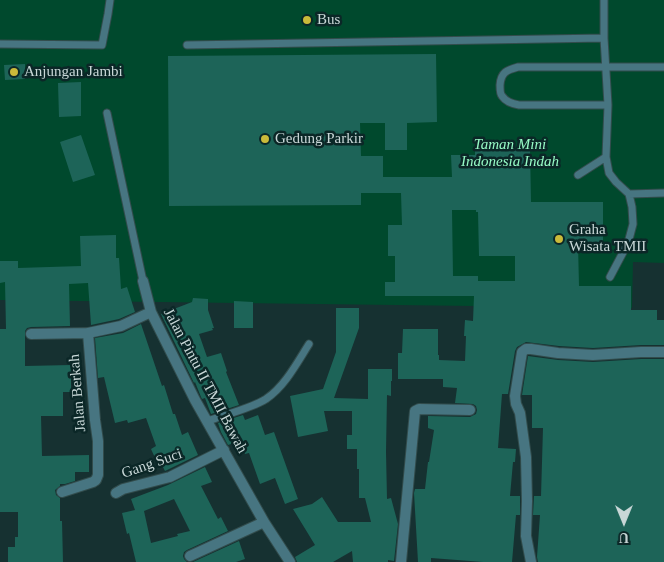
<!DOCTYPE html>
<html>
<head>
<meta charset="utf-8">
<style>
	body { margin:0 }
	#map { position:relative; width:664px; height:562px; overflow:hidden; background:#163131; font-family:"Times New Roman",serif }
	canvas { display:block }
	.north { position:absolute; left:599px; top:497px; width:50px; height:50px; -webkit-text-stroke:4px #0b2727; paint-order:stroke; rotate:180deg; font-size:14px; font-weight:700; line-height:20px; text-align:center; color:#c8d7d7 }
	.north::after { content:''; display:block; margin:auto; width:18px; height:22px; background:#c8d7d7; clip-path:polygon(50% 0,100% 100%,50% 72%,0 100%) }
</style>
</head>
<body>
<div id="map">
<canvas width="664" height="562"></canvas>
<div class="north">U</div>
</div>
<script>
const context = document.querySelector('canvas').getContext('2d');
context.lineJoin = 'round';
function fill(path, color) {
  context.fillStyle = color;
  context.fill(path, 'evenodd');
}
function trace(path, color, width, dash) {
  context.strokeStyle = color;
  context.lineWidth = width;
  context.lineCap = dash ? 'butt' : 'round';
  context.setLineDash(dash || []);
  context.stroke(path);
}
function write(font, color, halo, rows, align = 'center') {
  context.font = font + ' "Times New Roman",serif';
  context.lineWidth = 5;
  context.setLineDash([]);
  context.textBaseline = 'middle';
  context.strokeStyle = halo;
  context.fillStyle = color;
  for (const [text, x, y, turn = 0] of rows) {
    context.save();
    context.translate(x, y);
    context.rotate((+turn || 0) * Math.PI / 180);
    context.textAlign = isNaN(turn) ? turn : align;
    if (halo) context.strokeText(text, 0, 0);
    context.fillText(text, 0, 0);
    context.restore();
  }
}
const green = new Path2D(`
	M0 0H664V263L633 262 632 308 0 300Z`);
const building = new Path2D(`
	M436 54 437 122 407 123V150H385V123H360L361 156H383V177H452L451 155H475V148L530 147 531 202H603V244H578L579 286H631V310H657V320H664V345H641L593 348 559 346 526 342 517 347 515 351 508 394H502L498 448 516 449 515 462H513L510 496H520V515H516L512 562H483L431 558V562H418L414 493 415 489H425L428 462H429L434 430 428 428V416L470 417 476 414 477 410 476 406 473 404 455 403 457 388 443 387V379H398V353H402L403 329H438V355H439V360L465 361 466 336H464L465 320 473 321 474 296H385V282H395V256H388V225H402L401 193H361V205L169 206 168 56ZM452 210H476V212H478L479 256H515V281H478V276H453Z
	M25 64V79L5 80 4 65Z
	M81 82V116L59 117 58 83Z
	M81 135 95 175 73 182 60 142Z
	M116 235V258H119L121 289 127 287 135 312 119 319 91 325 88 283 69 284 70 326 31 327 27 328 25 331V366L71 365V392H63V416H41L42 456 89 455V472H75V481L65 484H60V486L55 490 56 495 60 498V521H62L63 562H8V547H15V537H18V512H0V329H6L5 282 0 283V261H18V268L81 266 80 236Z
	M193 298 208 299V310L214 328H212L213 330 199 334 207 357 221 353 227 371 226 372 239 405 211 414 205 398 202 399 201 397 195 382 194 383 161 314 192 302Z
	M234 301 253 302V328H234Z
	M336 308H359V328L334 398 368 399V369H392V381H391V396L387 395 386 452 387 499 391 498 398 524 394 561 388 560V562H353L352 551 333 562H297L295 557 315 545 293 509 312 504 322 497 338 522H371L365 498H359V469H357V449H347V435H352V411H324L328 431 298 437 290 396 323 389 336 352Z
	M141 324 162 386 164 385 173 414H175L182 435 188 432 198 455 165 471 159 459 156 460 151 449 156 446 146 418 128 423 127 420 115 423 104 377 98 378 95 338 123 333Z
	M528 356 558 360 593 362 641 359H664V562H538L537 557 540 515H533L534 496H541L543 428H532V395H522Z
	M243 415 245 420 258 415 265 435 274 432 298 499 285 504 275 478 260 484 249 453 245 454 240 441 228 445 221 432 218 423Z
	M205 467 212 482 201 486 218 519 221 517 228 531 187 550 184 552 183 556 184 559 187 562H136L129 533 127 534 122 513 135 510 131 499 168 485ZM174 499 190 531 177 534 178 536 151 543 144 511Z
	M239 541 245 559 236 562H193Z`);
const lane = new Path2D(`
	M604 0V38L608 105 606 157 609 173 616 182 629 194 632 207 633 224 628 243 610 277
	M0 44 102 45 108 14 110 0
	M187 45 604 38
	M608 105H519C513 104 506 102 502 96 500 94 500 88 500 85 501 72 507 70 518 67H664
	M107 113 143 281
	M578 175 606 157
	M629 194 664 193
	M208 421C224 415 252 408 266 399 285 386 297 363 309 344`);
const street = new Path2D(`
	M143 281 151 312 195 400 264 522 290 562
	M31 334 88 333
	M62 492 93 482 96 480 98 475V441L95 420 88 333 121 326 151 312
	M116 493 123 489 170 477 224 450
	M190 556 264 522
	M401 562 415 411 419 409 470 410
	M531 562 526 536 527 501 526 457 520 413 516 404 515 396 522 352 526 349H531L558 353 593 355 641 352H664`);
const markers = [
	[307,20,5,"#caba3a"],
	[14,72,5,"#caba3a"],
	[265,139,5,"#caba3a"],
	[559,239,5,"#caba3a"]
];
const poiNames = [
	["Bus",317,20],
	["Anjungan Jambi",24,72],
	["Gedung Parkir",275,139],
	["Graha",569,230],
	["Wisata TMII",569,247]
];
const parkNames = [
	["Taman Mini",510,145],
	["Indonesia Indah",510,162]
];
const streetNames = [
	["Jalan Pintu II TMII Bawah",205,381,62],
	["Jalan Berkah",78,393,-95],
	["Gang Suci",152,464,-19]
];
fill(green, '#00492d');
fill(building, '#1d6458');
trace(lane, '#324c4c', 9);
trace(street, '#324c4c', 12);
trace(lane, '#477581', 7);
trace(street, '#477581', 10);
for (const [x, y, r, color] of markers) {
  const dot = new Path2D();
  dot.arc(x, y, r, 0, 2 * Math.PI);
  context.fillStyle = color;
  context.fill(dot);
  trace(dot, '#0b2727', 2);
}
write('15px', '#c8d7d7', '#0b2727', poiNames, 'left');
write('italic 15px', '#96fac5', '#0b2727', parkNames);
write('15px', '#c8d7d7', '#0b2727', streetNames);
</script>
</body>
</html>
